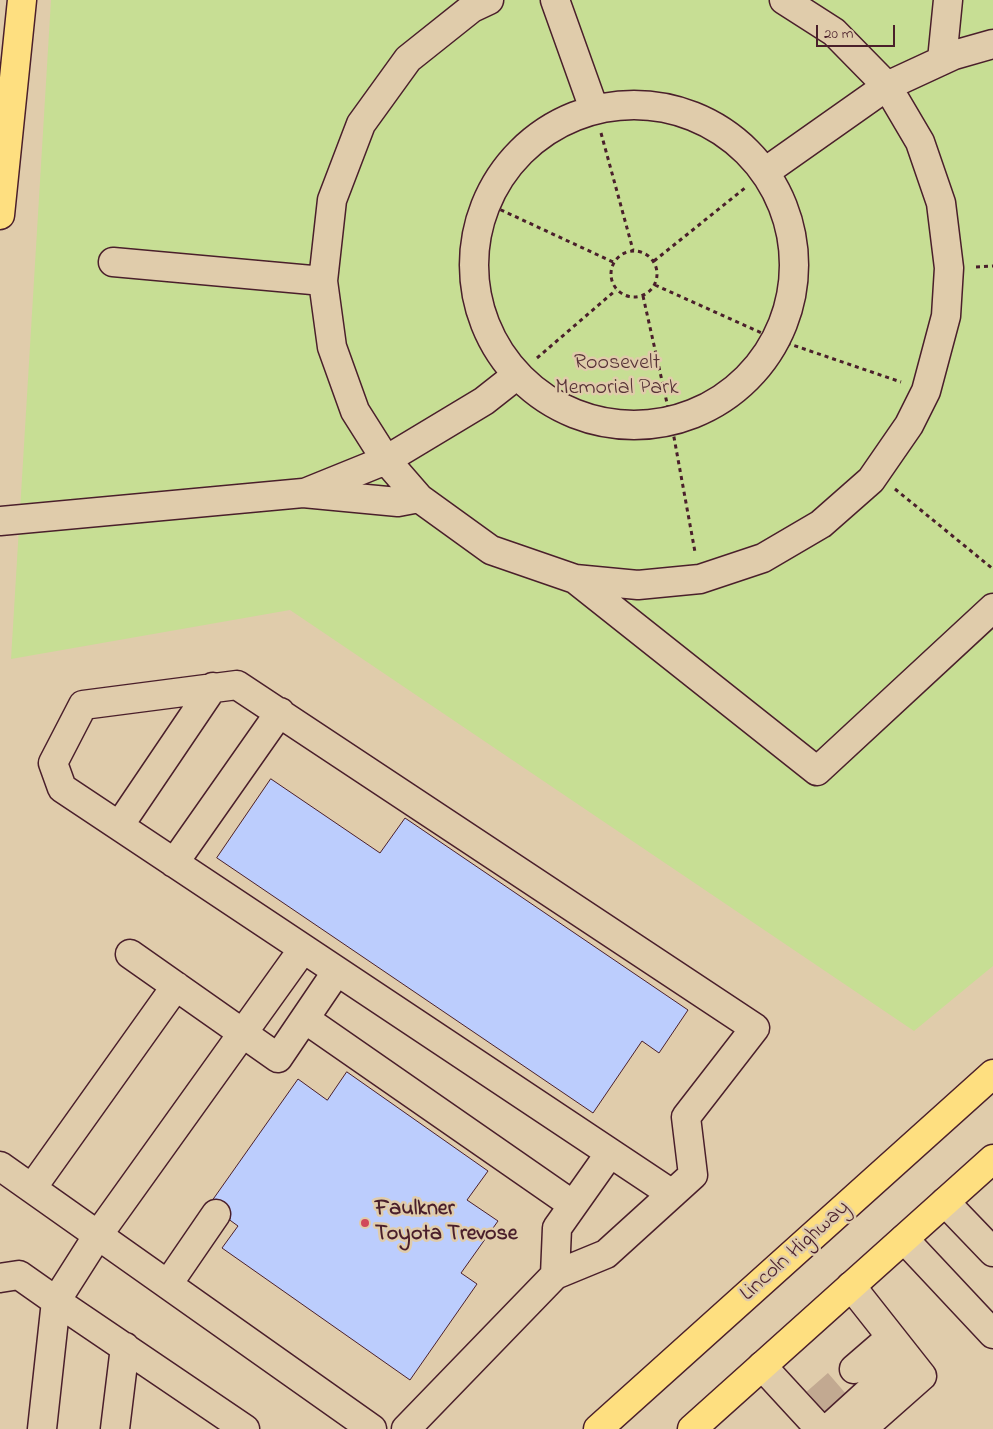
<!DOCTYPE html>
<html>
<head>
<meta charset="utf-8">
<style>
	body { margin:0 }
	#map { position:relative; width:993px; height:1429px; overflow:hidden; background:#e0ccab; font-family:"Indie Flower",sans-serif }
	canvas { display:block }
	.scale { position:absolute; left:816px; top:25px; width:79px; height:22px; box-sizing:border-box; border:2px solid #4a1f2b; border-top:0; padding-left:6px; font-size:15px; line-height:18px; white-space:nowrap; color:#4a1f2b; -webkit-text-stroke:4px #e0ccab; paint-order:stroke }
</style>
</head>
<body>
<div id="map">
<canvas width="993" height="1429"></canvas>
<div class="scale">20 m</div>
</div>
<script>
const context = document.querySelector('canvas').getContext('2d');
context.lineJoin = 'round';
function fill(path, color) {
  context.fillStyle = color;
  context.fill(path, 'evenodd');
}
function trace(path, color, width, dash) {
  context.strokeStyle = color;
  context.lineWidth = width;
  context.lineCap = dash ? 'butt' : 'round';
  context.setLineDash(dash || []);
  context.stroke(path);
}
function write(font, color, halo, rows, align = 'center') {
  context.font = font + ' "Indie Flower",sans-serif';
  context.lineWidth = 5;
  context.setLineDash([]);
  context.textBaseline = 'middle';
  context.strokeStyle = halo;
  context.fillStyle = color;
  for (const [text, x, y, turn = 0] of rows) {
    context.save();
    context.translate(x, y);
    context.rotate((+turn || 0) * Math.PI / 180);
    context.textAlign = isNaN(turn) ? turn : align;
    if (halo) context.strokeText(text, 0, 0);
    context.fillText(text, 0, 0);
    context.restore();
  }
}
const green = new Path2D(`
	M51 0H993V966L914 1031 290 610 11 659Z`);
const building = new Path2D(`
	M271 779 380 853 405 818 688 1010 659 1053 642 1041 593 1113 217 858Z
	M347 1072 488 1171 467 1200 498 1221 461 1273 477 1284 410 1380 222 1248 238 1226 209 1205 298 1079 327 1100Z`);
const minorTunnel = new Path2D(`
	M816 1402 854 1369`);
const path = new Path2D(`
	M601 133 633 250
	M486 203 613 262
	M611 274a23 23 0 1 1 46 0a23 23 0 1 1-46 0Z
	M654 261 745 188
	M976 267 993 266
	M655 285 775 339 901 382
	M643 296 671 421 695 552
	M537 358 616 290
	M895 489 993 569`);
const minor = new Path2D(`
	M489 0 472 8 408 59 361 124 332 200 323 281 332 347 355 411 386 460 419 498 491 550 575 579 638 585 700 579 763 558 821 524 871 480 909 425 926 391 946 316 949 268 941 203 920 142 887 86 834 32 784 0
	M555 0 594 109
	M942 60 948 0
	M474 265a160 160 0 1 1 320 0a160 160 0 1 1-320 0Z
	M765 172 887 86 954 55 993 44
	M113 262 323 281
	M307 492 386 460 484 401 517 375
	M0 521 303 493 398 502 419 498
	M575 579 817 771 993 608
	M119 826 213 687
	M174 863 280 712
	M130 954 278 1058 337 971
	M305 1019 573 1205
	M0 1166 372 1429
	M32 1188 176 986
	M945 1202 993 1252
	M904 1239 993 1334
	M555 1275 557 1228 610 1153
	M0 1278 19 1275 56 1301 42 1429
	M168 1284 216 1214
	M851 1286 922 1376 862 1429
	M762 1366 820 1429
	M854 1369 891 1337
	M115 1429 125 1347
	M245 1429 56 1301 98 1235 303 949
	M406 1429 555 1275 606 1254 693 1175 686 1117 755 1028 237 685 83 705 53 763 62 788 672 1194
	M828 1429 907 1357`);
const major = new Path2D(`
	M0 215 22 0`);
const highway = new Path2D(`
	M598 1429 993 1074
	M692 1429 993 1159`);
const markers = [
	[365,1223,5,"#d1495b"]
];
const parkNames = [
	["Roosevelt",617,364],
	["Memorial Park",617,389]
];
const poiNames = [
	["Faulkner",375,1210],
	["Toyota Trevose",375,1235]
];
const streetNames = [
	["Lincoln Highway",796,1252,-42]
];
fill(green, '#c7de94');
fill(building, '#bccdfd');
trace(building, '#4a1f2b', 1);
trace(minorTunnel, '#c2a991', 28, [28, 14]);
trace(minor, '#4a1f2b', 31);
trace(major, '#4a1f2b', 31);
trace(highway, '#4a1f2b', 31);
trace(path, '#4a1f2b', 3, [4, 4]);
trace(minor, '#e0ccab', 28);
trace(major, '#fedf80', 28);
trace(highway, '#fedf80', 28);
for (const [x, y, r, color] of markers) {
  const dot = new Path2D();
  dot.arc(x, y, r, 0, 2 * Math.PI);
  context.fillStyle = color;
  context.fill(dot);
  trace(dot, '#e0ccab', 2);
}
write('22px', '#563236', '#e0ccab', parkNames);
write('bold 22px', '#4a1f2b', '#e0ccab', poiNames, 'left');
write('22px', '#4a1f2b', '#e0ccab', streetNames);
</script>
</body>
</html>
